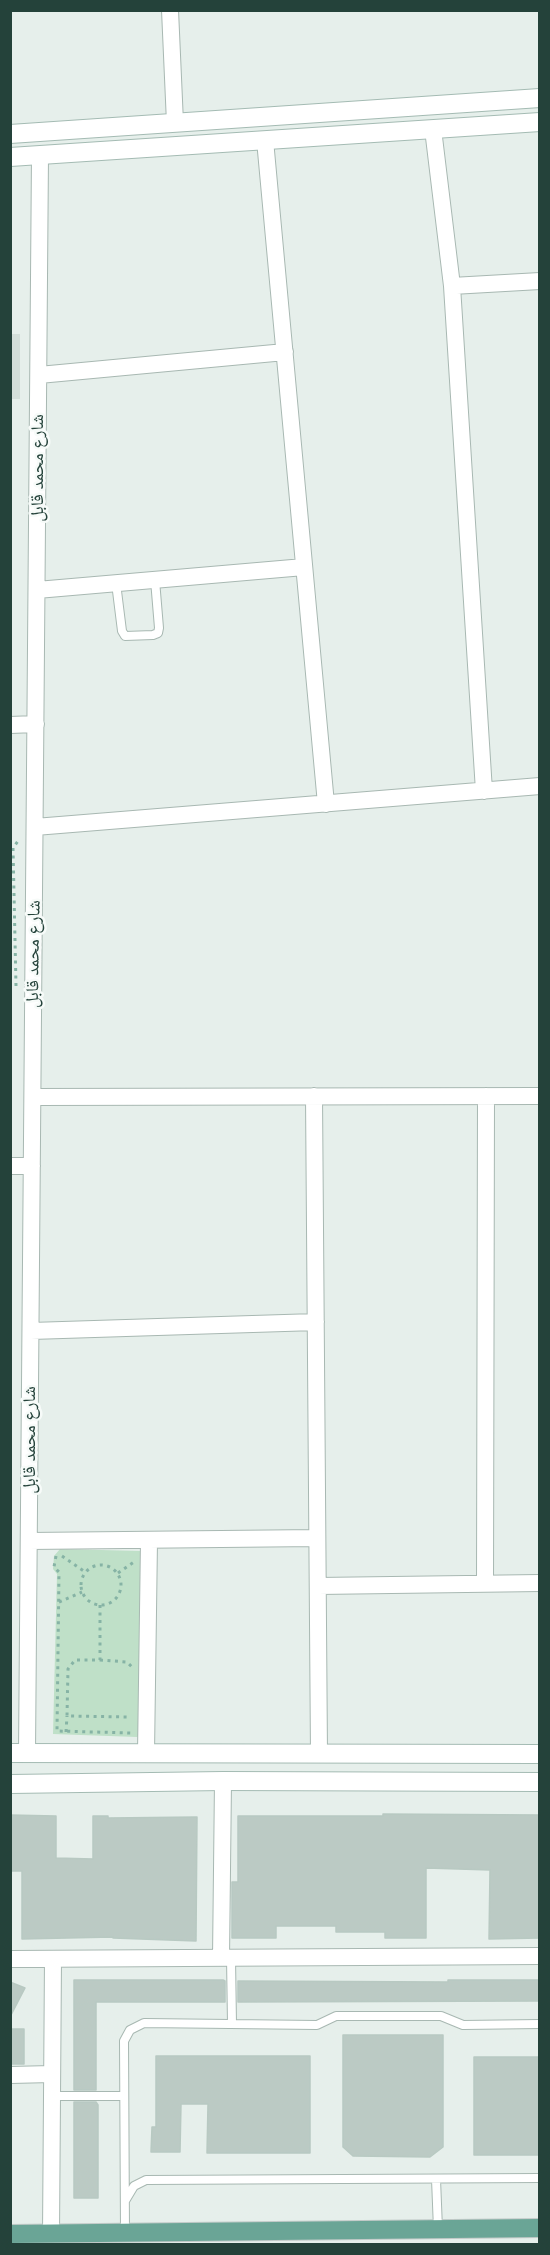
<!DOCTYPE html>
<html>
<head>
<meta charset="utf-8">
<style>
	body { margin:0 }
	#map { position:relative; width:550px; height:2255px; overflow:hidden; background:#e6efeb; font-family:"DM Sans",sans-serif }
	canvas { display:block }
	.frame { position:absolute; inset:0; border:12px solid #24423a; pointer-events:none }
</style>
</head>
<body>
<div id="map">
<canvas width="550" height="2255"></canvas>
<div class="frame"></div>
</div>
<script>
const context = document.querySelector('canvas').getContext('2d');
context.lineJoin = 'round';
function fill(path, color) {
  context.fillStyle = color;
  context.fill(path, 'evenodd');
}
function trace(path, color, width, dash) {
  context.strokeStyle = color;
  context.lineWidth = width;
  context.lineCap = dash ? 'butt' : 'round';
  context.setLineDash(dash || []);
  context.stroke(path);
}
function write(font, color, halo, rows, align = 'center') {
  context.font = font + ' "DM Sans","Noto Naskh Arabic",sans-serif';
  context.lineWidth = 5;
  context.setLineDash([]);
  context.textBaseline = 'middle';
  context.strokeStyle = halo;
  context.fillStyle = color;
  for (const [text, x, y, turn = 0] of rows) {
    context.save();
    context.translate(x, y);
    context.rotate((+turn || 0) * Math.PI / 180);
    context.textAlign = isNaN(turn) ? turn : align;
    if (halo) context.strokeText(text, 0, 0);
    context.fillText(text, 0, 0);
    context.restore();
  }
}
const built = new Path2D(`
	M11 334H20V399H11Z`);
const green = new Path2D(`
	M60 1549 142 1551 144 1732 137 1737 53 1734 57 1574 53 1569 54 1556Z`);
const building = new Path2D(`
	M383 1814 540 1815V1938L489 1939 490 1870 426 1868V1938H385V1932H336V1926H276V1938H232V1882H238V1816H383Z
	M10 1815 56 1816V1858L93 1859V1816H108V1818L197 1817 196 1941 113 1938V1937L22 1939V1871H10Z
	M74 1980H223L225 1981V2002H96V2090H74Z
	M448 1980H540V2001L238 2002V1981L448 1982Z
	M10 1982 25 1988 10 2017Z
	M10 2029H24V2064H10Z
	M343 2035H443V2147L430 2157 353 2156 343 2147Z
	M156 2056H310V2153H207L208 2104H181L180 2152H151L152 2127H156Z
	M474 2057H540V2155H474Z
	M74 2102H96L98 2105V2198H74Z`);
const path = new Path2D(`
	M16 986 13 848 18 841
	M56 1556 54 1567 59 1572 57 1731 131 1733
	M62 1556 85 1572
	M81 1585a20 20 0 1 1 40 0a20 20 0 1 1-40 0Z
	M118 1573 134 1562
	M59 1602 82 1592
	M100 1605V1660H75L68 1669 67 1716 130 1717
	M100 1660 127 1662 132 1667
	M66 1732 67 1716`);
const lane = new Path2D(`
	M116 583 122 631 125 636 153 635 158 633 159 628 155 580
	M231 1958 232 2024
	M52 2096H124
	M436 2179 438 2229
	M125 2201 134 2186 146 2180 540 2178
	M125 2233 124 2041 130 2030 144 2023 317 2025 336 2016H441L463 2025 540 2024`);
const street = new Path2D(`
	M170 10 175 123
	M433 129 452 286 484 791
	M265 140 326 804
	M452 286 540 281
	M39 375 285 352
	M37 590 304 567
	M10 725 36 724
	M35 827 540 786
	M314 1096 319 1754
	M33 1097 540 1096
	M10 1166H32
	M31 1331 316 1322
	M29 1541 317 1538
	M485 1583 486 1096
	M318 1586 540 1583
	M27 1753 40 155
	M146 1753 149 1541
	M221 1958 223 1781
	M10 1959 540 1956
	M10 2075 52 2074
	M51 2234 53 1959`);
const secondary = new Path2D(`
	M10 134 540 98
	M10 157 540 122
	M10 1753 540 1754
	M10 1784 223 1781 540 1782`);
const primary = new Path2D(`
	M10 2234 540 2228`);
const streetNames = [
	["شارع محمد قابل",38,468,-90],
	["شارع محمد قابل",34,954,-89],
	["شارع محمد قابل",30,1440,-90]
];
fill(built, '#d4dfda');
fill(green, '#bfe0c8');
fill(building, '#bbcac4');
trace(building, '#b8c9c2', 1.5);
trace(lane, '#a8b8b2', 10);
trace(street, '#a8b8b2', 18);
trace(secondary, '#a4bbb3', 20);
trace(primary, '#c2cac8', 20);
trace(path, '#86b3a5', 3, [3, 4.5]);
trace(lane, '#fff', 8);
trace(street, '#fff', 16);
trace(secondary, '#fff', 18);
trace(primary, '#6aa596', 18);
write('18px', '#24423a', '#f7fbf9', streetNames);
</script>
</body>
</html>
